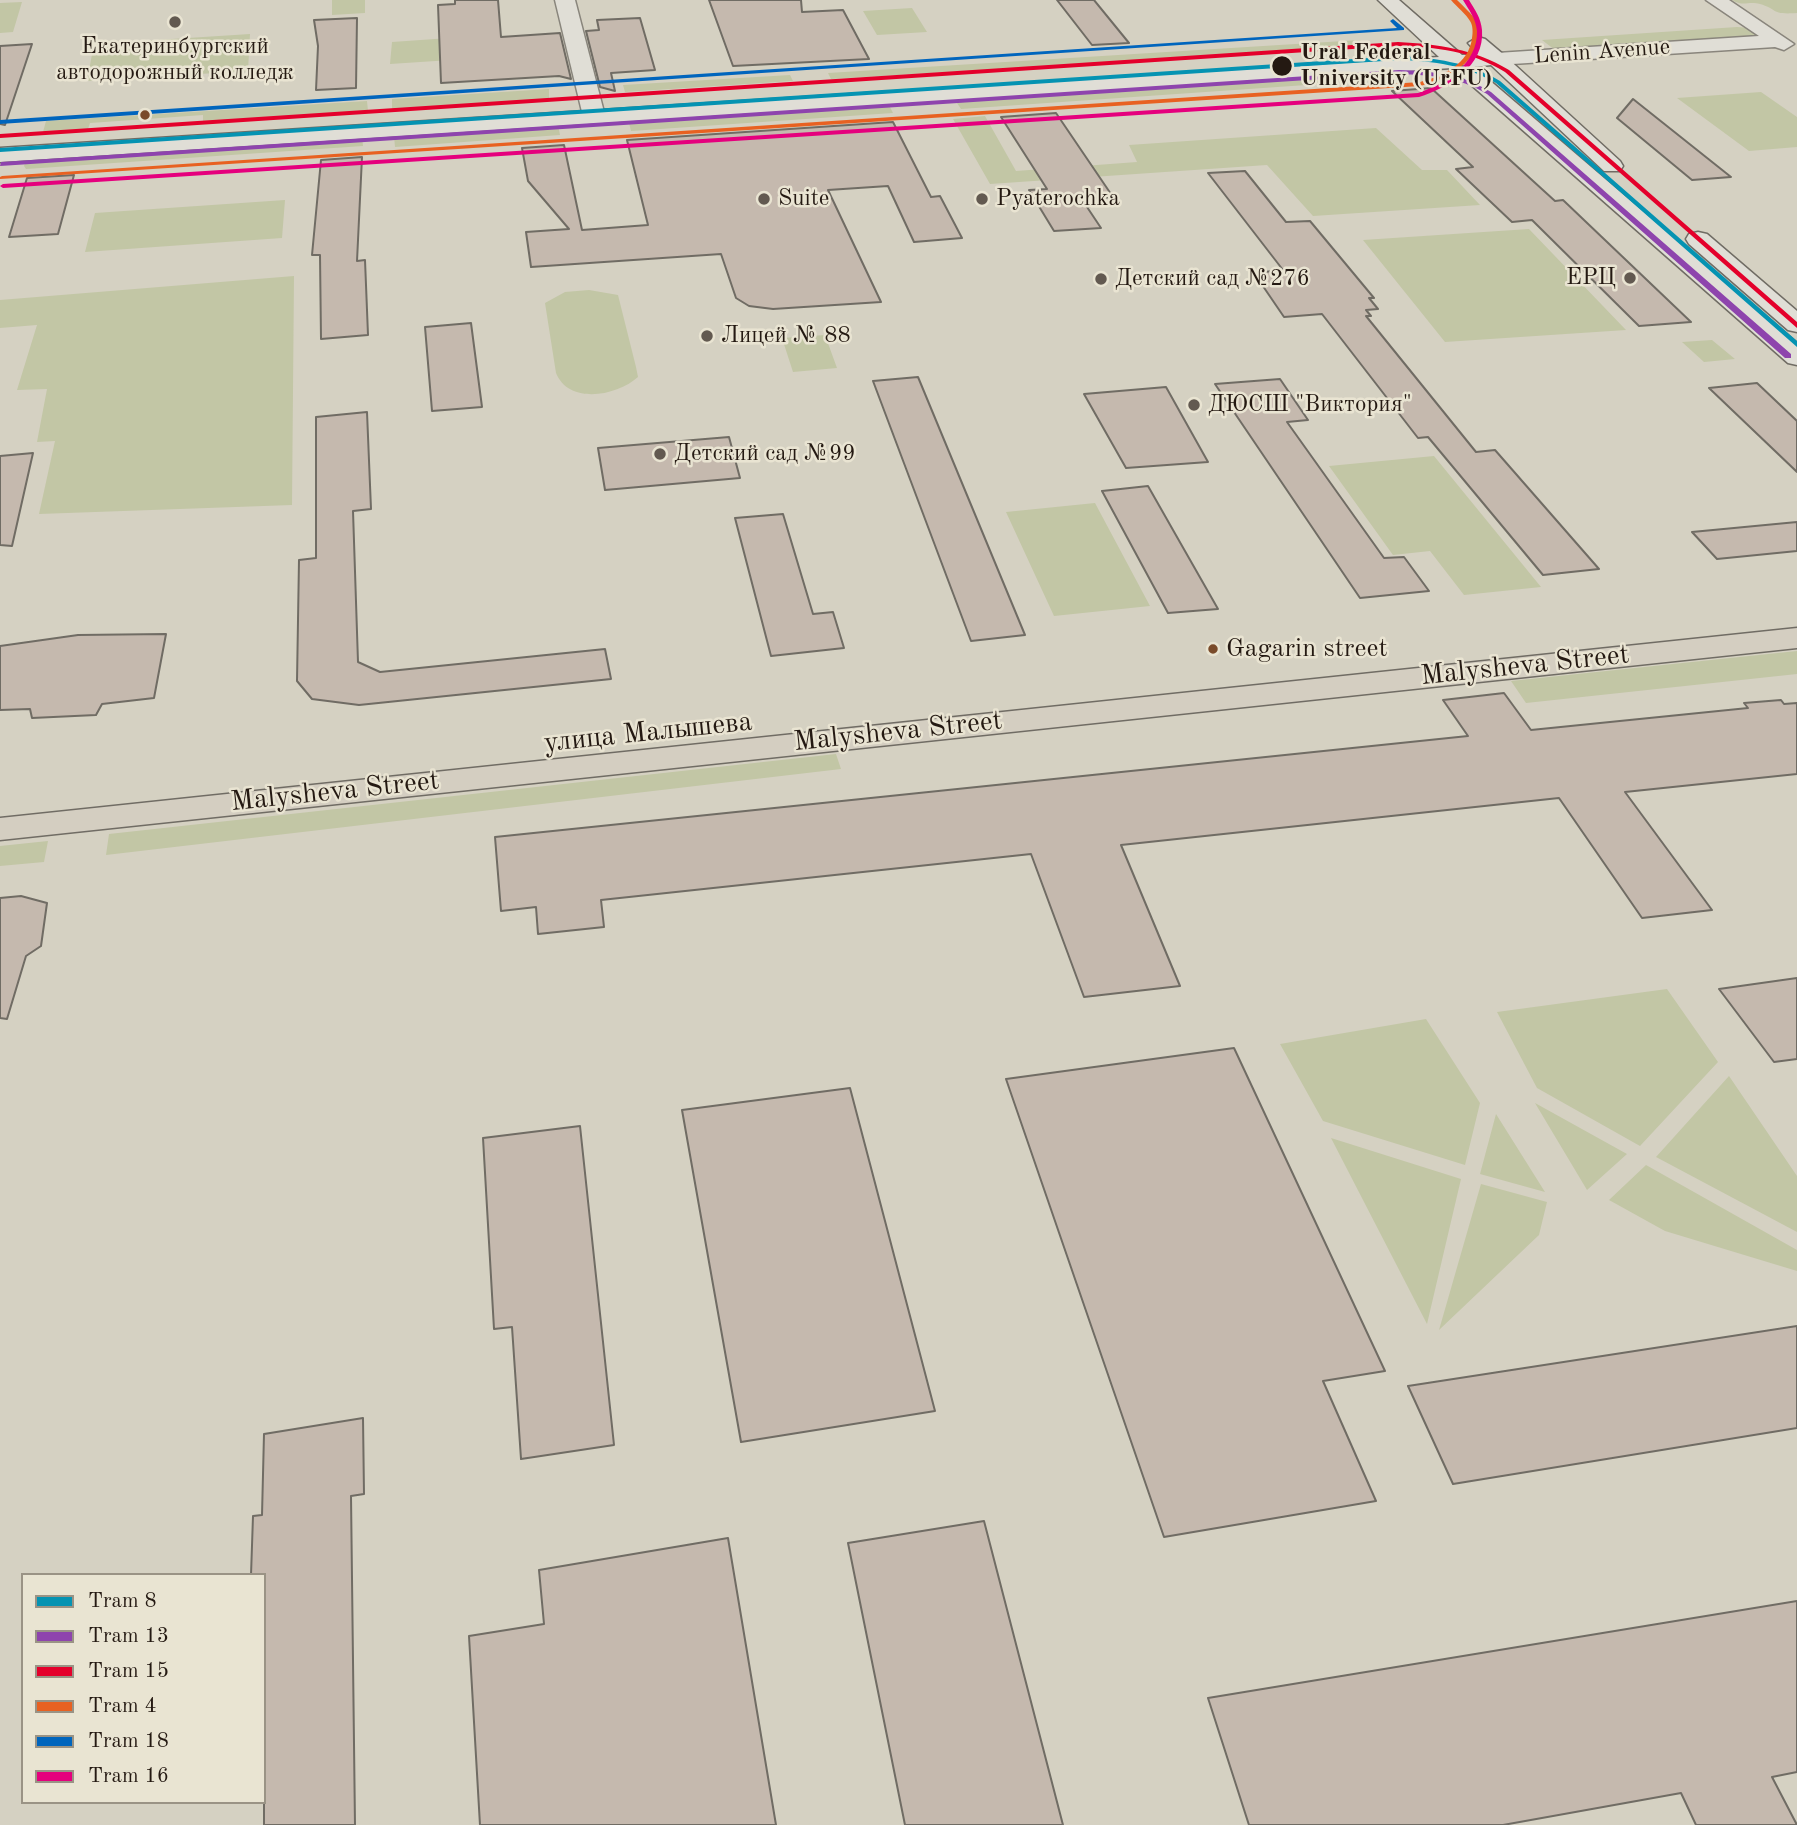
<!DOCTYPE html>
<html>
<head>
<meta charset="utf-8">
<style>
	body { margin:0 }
	#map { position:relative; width:1797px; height:1825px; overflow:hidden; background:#d5d1c2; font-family:"Old Standard TT",serif }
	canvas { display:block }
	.legend { position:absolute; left:21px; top:1573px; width:245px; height:231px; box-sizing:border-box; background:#e9e4d2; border:2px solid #9a9385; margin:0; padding:9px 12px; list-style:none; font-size:21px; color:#241912 }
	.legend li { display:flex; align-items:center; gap:14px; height:35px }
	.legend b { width:35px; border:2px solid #9a9385 }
</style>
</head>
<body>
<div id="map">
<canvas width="1797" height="1825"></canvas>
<ul class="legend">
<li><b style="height:9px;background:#0593b2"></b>Tram 8</li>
<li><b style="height:9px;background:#8e44ad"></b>Tram 13</li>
<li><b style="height:9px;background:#e4002b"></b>Tram 15</li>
<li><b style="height:9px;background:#e86121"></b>Tram 4</li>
<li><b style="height:9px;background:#0065bd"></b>Tram 18</li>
<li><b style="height:9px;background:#e5007d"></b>Tram 16</li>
</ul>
</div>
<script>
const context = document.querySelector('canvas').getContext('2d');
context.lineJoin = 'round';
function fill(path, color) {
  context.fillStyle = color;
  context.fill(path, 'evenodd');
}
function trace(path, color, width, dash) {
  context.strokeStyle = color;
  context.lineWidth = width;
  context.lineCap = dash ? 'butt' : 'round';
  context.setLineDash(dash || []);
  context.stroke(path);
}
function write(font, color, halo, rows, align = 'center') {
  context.font = font + ' "Old Standard TT",serif';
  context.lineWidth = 5;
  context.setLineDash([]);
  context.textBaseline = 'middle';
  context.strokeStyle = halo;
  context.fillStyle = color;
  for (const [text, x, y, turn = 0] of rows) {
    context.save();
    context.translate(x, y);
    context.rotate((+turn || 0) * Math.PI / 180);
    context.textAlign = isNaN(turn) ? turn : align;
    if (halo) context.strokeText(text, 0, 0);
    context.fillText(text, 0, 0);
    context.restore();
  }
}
const green = new Path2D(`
	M332 0H365V13L332 15Z
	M1732 0H1797V13C1770 15 1778 9 1760 4 1748 1 1743 7 1732 0Z
	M22 2 13 32 0 33V3Z
	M912 8 927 32 877 35 863 11Z
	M1737 27 1752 28 1760 32 1757 36 1555 50 1542 40Z
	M250 34 248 71 87 81 94 44Z
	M478 36 481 58 390 64 392 42Z
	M1360 40 1367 47 831 79 828 73Z
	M790 75 793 81 625 92 623 85Z
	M1326 75 1335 83 961 109 955 100Z
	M549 89V100L392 110V99Z
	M1761 92 1797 117V147L1749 151 1677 98Z
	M367 101 368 111 203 122V115L90 123 88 129 43 132 46 121Z
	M889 105 893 113 631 131 629 123Z
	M985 116 1016 171 1137 162 1129 145 1376 128 1422 170H1447L1480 205 1313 216 1267 165 990 184 953 119Z
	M558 125 560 135 395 147 394 136Z
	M362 137 363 146 26 169 24 166 26 160Z
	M285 200 282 238 85 252 95 213Z
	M1529 229 1626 330 1445 342 1363 240Z
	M294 276 292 505 39 514 55 441 37 442 47 389 17 390 37 325 0 328V300Z
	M589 290 618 295 636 367 638 377C617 396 569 405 556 373L545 303 565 292Z
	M825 335 837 368 793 372 782 338Z
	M1712 340 1735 359 1704 362 1682 342Z
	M1434 456 1541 587 1464 595 1430 551 1393 555 1329 466Z
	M1095 503 1150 606 1054 616 1006 512Z
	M1797 651V674L1526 703 1511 681Z
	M836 754 841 769 106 855 109 834Z
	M48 841 44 862 0 866V846Z
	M1667 989 1718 1062 1640 1146 1537 1088 1497 1012Z
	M1426 1019 1480 1103 1465 1165 1323 1121 1280 1044Z
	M1729 1076 1797 1176V1232L1656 1157Z
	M1535 1103 1627 1154 1587 1190Z
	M1496 1114 1545 1192 1480 1174Z
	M1331 1138 1461 1179 1427 1324Z
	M1646 1165 1797 1250V1271L1665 1231 1609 1200Z
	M1481 1184 1547 1202 1539 1235 1439 1330Z`);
const building = new Path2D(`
	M455 0H498L501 37 560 33 571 79 559 76 441 83 438 5 455 4Z
	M709 0H801L802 12 843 10 869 59 733 66Z
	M1057 0H1094L1129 43 1092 45Z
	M357 18 356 88 316 90 318 46 314 20Z
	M640 18 655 70 611 73 615 91 600 87 586 31 599 30 597 20Z
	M32 44 5 125 0 124V46Z
	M1431 88 1555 201 1563 200 1691 322 1639 326 1532 220 1512 222 1456 169 1473 167 1392 91Z
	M1633 99 1731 177 1692 180 1617 118Z
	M1056 113 1113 197 1086 199 1091 206 1087 207 1101 228 1054 231 1029 190 1047 189 1001 117Z
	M893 122 931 197 940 196 962 238 914 242 888 186 828 190 881 302 773 309 749 306 736 298 721 254 531 267 526 232 569 229 528 181 522 148 564 145 582 230 648 225 627 140Z
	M362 157 357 261 365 260 368 335 321 339 320 255H312L321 160Z
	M1245 171 1286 222 1310 221 1374 298H1369L1378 309 1366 310 1371 316H1366L1476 452 1495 450 1599 569 1543 575 1428 437 1418 438 1322 314 1284 317 1254 273 1283 270 1208 173Z
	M74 175 58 234 9 237 27 178Z
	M471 323 482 407 432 411 425 327Z
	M918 377 935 418 1025 635 971 641 873 381Z
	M1280 379 1308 420 1287 422 1384 558 1404 557 1429 591 1360 598 1215 384Z
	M1757 383 1797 421V472L1709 388Z
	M1166 387 1208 462 1126 468 1084 394Z
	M367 412 371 509 353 511 358 662 380 672 605 649 611 679 359 705 312 699 297 681 299 560 316 558V417Z
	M729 437 740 478 605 490 598 448Z
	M33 453 12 546 0 545V456Z
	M1148 486 1173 530 1218 609 1168 613 1102 491Z
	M783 514 813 614 833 612 844 648 771 656 735 518Z
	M1797 522V551L1717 559 1692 532Z
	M166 634 154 698 102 704 96 715 32 718 30 709 0 710V646L78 635Z
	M1504 693 1531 730 1748 708 1744 703 1781 700 1784 704 1797 703V774L1625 792 1712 910 1642 918 1559 798 1121 845 1180 986 1084 997 1031 854 601 900 604 927 538 934 536 907 501 911 495 837 1468 736 1443 700Z
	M21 896 47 903 41 946 26 956 7 1019 0 1018V898Z
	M1797 978V1059L1774 1062 1719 989Z
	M1234 1048 1385 1371 1323 1381 1376 1501 1164 1537 1006 1079Z
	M850 1088 935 1411 741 1442 682 1110Z
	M580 1126 614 1445 521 1459 512 1327 494 1329 483 1138Z
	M1797 1326V1428L1453 1484 1408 1386Z
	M363 1418 364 1494 351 1496 355 1825H264V1575H251L253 1516 262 1515 264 1434Z
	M984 1521 1063 1825H905L848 1543Z
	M728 1538 776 1825H480L469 1636 544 1624 539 1570Z
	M1797 1601V1772L1772 1777 1797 1825H1696L1681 1793 1503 1825H1249L1208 1698Z`);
const minor = new Path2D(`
	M555 0H575L605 116 602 121 594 122 583 116Z`);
const tertiary = new Path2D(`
	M1706 0H1729L1794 44 1784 50 1775 47 1497 65 1487 59 1497 53 1759 36Z`);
const secondary = new Path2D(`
	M1378 0H1399L1462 55 1478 54 1468 43 1478 37 1485 39 1504 55 1620 161 1623 166 1620 171H1604L1491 65 1474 67 1797 343V365L1788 363 1452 68 0 162V148L1439 57Z
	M1698 232 1707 234 1797 311V332L1788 330 1689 244 1686 239 1689 234Z`);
const primary = new Path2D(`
	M1797 628V648L0 840V818Z`);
const tram1 = new Path2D(`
	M1399 56C1435 58 1468 62 1500 81L1797 341V347L1496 83C1465 65 1434 61 1399 60L0 152V148Z`);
const tram2 = new Path2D(`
	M1399 70C1432 71 1462 74 1491 92L1791 354V358H1785L1487 94C1459 77 1431 75 1399 74L0 166 1 162Z`);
const tram3 = new Path2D(`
	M1398 42C1438 44 1474 49 1509 70L1797 322V328L1505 72C1471 51 1437 47 1398 46L0 138V134Z`);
const tram4 = new Path2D(`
	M1451 0H1457C1463 6 1472 14 1476 21 1478 25 1478 33 1478 38 1474 67 1445 79 1420 86L0 179V177L2 176 1420 82C1443 76 1469 64 1472 38 1473 33 1473 25 1470 21 1466 14 1457 7 1451 0Z`);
const tram5 = new Path2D(`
	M1393 19 1404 28V30L0 124V120L1397 28 1390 21Z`);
const tram6 = new Path2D(`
	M1463 0H1469C1475 10 1481 18 1482 30 1485 66 1448 88 1419 97L3 188 0 186 3 184 1418 93C1445 84 1478 64 1477 31 1476 19 1469 10 1463 0Z`);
const markers = [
	[175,22,7,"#625950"],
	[1282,66,11,"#241912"],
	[145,115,6,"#7a4b2a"],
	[764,199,7,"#625950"],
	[982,199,7,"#625950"],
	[1630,278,7,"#625950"],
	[1101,279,7,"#625950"],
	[707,336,7,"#625950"],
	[1194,405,7,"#625950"],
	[660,454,7,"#625950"],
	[1213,649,6,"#7a4b2a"]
];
const farPoinames = [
	["Екатеринбургский",175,47,"center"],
	["автодорожный колледж",175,73,"center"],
	["Suite",778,199],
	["Pyaterochka",996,199],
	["ЕРЦ",1616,278,"right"],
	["Детский сад №276",1115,279],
	["Лицей № 88",721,336],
	["ДЮСШ \"Виктория\"",1208,405],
	["Детский сад №99",674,454]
];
const farStreetnames = [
	["Lenin Avenue",1602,52,-4]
];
const farStopnames = [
	["Ural Federal",1300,53],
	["University (UrFU)",1300,79]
];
const busNames = [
	["Gagarin street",1226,649]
];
const streetNames = [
	["Malysheva Street",1525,666,-6],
	["Malysheva Street",898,732,-6],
	["улица Малышева",648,733,-6],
	["Malysheva Street",335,792,-6]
];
fill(green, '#c2c6a5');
fill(building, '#c5b9ae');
trace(building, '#706c64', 2);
trace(minor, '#89857c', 3);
trace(tertiary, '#89857c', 3);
trace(secondary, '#706c64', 3);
trace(primary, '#706c64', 3);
fill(minor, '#e0ded6');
fill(tertiary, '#e0ded6');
fill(secondary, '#e0ded6');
fill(primary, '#d4cec1');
fill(tram1, '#0593b2');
fill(tram2, '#8e44ad');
fill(tram3, '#e4002b');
fill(tram4, '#e86121');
fill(tram5, '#0065bd');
fill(tram6, '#e5007d');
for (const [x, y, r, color] of markers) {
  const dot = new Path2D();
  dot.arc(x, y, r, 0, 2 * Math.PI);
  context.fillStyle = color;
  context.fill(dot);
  trace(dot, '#e9e4d2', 2.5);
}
write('23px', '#241912', '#e9e4d2', farPoinames, 'left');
write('23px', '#241912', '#e9e4d2', farStreetnames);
write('bold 23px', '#241912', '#e9e4d2', farStopnames, 'left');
write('26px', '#241912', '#e9e4d2', busNames, 'left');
write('28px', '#241912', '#e9e4d2', streetNames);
</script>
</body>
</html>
